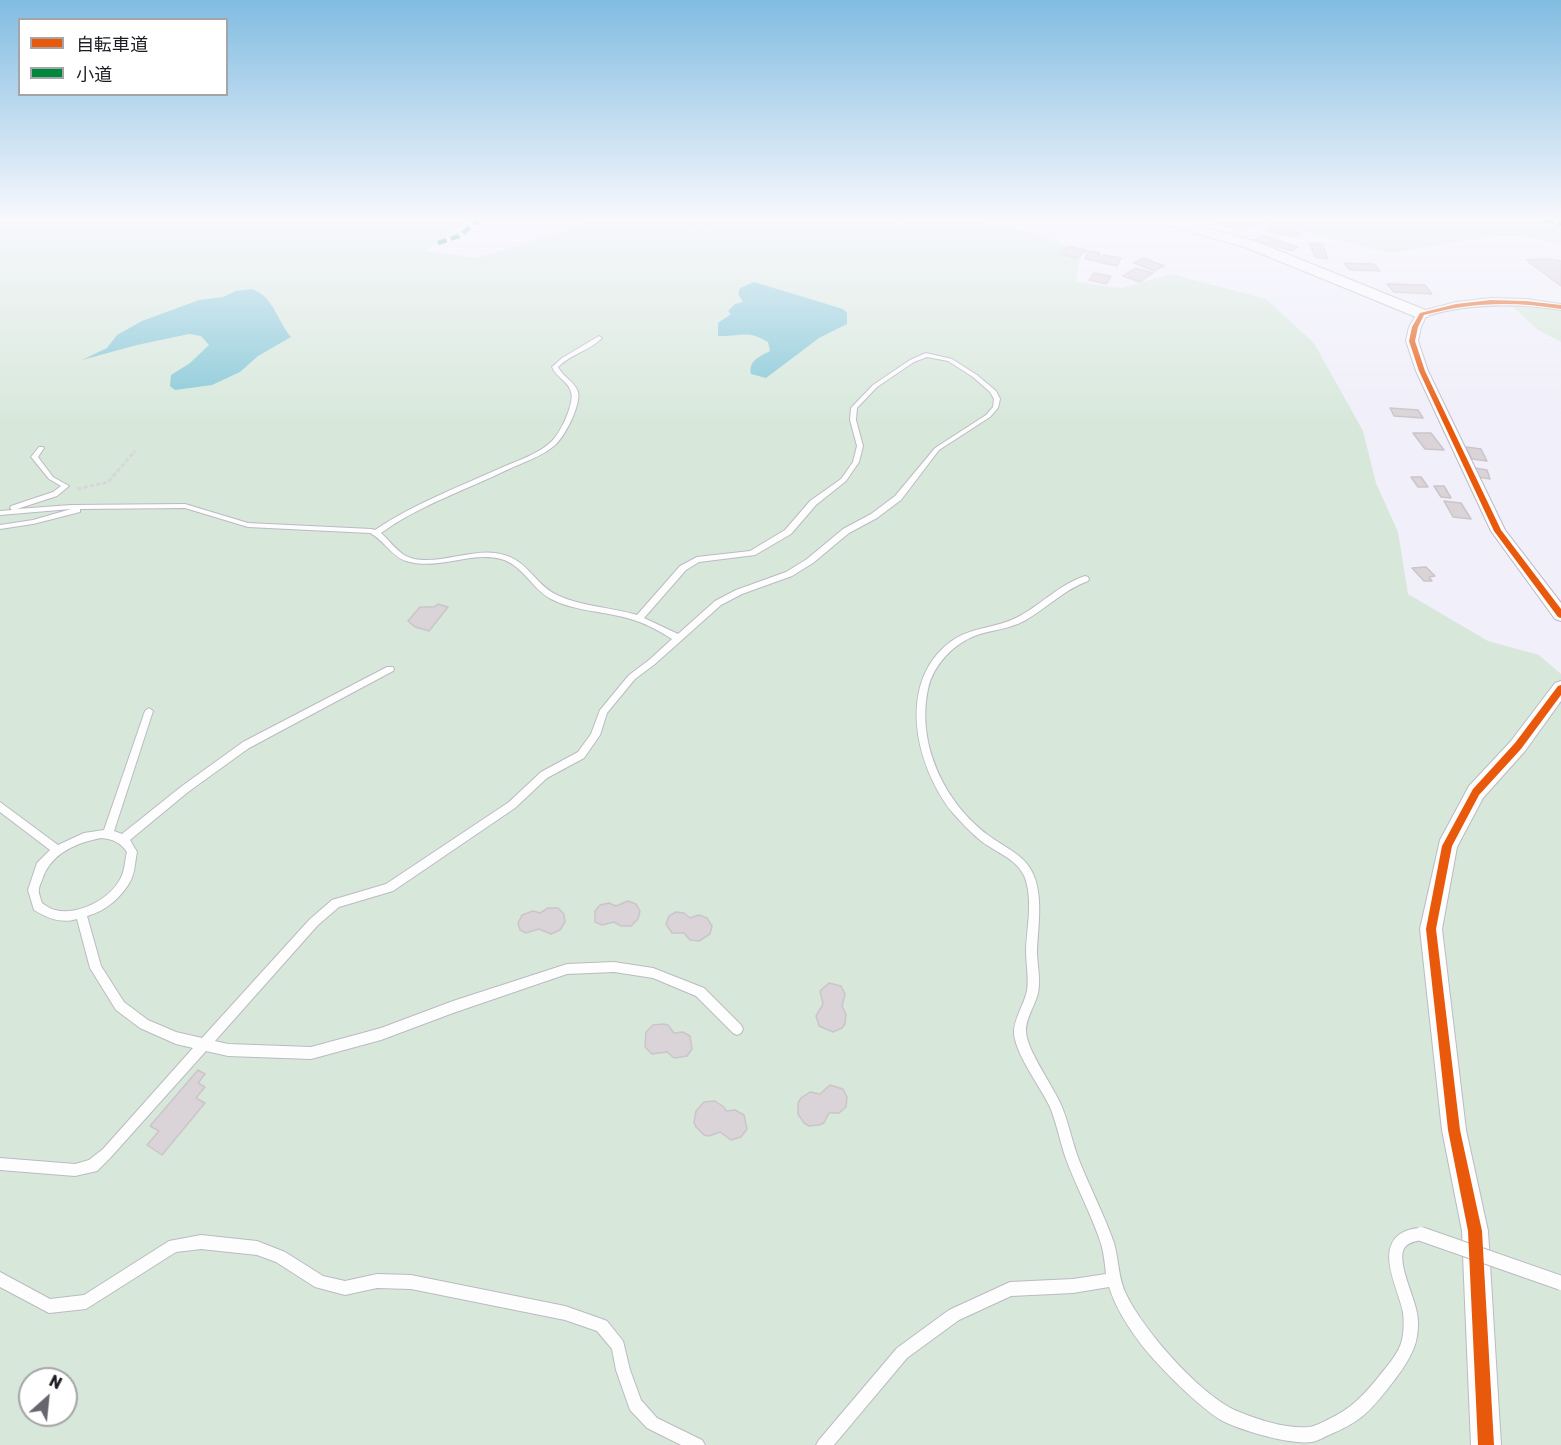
<!DOCTYPE html>
<html>
<head>
<meta charset="utf-8">
<style>
	body { margin:0 }
	#map { position:relative; width:1561px; height:1445px; overflow:hidden; background:#f0effa; font-family:Rubik,"Noto Sans JP",sans-serif }
	canvas { display:block }
	.legend { position:absolute; left:18px; top:18px; width:210px; height:78px; box-sizing:border-box; background:#fff; border:2px solid #a5a4a7; margin:0; padding:8px 10px; list-style:none; font-size:18px; color:#1d1c24 }
	.legend li { display:flex; align-items:center; gap:12px; height:30px }
	.legend b { width:30px; border:2px solid #a5a4a7 }
	.north { position:absolute; left:18px; top:1367px; width:60px; height:60px; box-sizing:border-box; background:#fff; border:2px solid #a5a4a7; border-radius:50%; rotate:27deg; font-size:16px; font-weight:700; line-height:24px; text-align:center; color:#1d1c24 }
	.north::after { content:''; display:block; margin:auto; width:21px; height:27px; background:#67666f; clip-path:polygon(50% 0,100% 100%,50% 72%,0 100%) }
</style>
</head>
<body>
<div id="map">
<canvas width="1561" height="1445"></canvas>
<ul class="legend">
<li><b style="height:8px;background:#e8590c"></b>自転車道</li>
<li><b style="height:8px;background:#00873e"></b>小道</li>
</ul>
<div class="north">N</div>
</div>
<script>
const context = document.querySelector('canvas').getContext('2d');
context.lineJoin = 'round';
function fill(path, color) {
  context.fillStyle = color;
  context.fill(path, 'evenodd');
}
function trace(path, color, width, dash) {
  context.strokeStyle = color;
  context.lineWidth = width;
  context.lineCap = dash ? 'butt' : 'round';
  context.setLineDash(dash || []);
  context.stroke(path);
}
const green = new Path2D(`
	M0 220H470L426 251 477 258 577 227 587 220H884L900 224 910 220 979 221 1014 228 1058 241 1080 256 1076 282 1121 288 1171 274 1266 299 1314 343 1363 431 1376 483 1398 532 1408 594 1488 641 1539 655 1561 674V1445H0ZM30 1379H66V1415H30Z
	M1205 220H1561V245L1524 236H1492L1391 253 1266 223 1241 232Z
	M1513 307 1561 308V342L1538 330Z`);
const water = new Path2D(`
	M754 282 843 309 847 313V324L819 338 766 378 751 374C748 361 760 356 770 351L768 342C746 329 741 337 718 336V323L731 314 728 311 735 304 743 302 738 294 740 288Z
	M251 289C273 294 278 323 291 337L258 356 240 372 212 385 175 390 170 386 171 375 190 363 209 345 201 336 189 334 137 345 82 360 107 348 117 335 142 321 199 300 223 297 236 291Z`);
const building = new Path2D(`
	M692 220H709L707 227H690Z
	M1270 226 1301 233 1298 237 1267 231Z
	M1261 235 1298 247 1292 251 1255 240Z
	M1309 243 1322 244 1328 259 1315 257Z
	M1068 246 1086 250 1078 258 1060 254Z
	M1088 251 1100 253 1097 261 1085 259Z
	M1103 255 1121 258 1117 266 1098 262Z
	M1144 258 1164 266 1154 271 1134 263Z
	M1547 259 1561 261V286L1526 260Z
	M1344 263 1374 264 1380 271 1350 270Z
	M1135 268 1153 273 1140 282 1123 276Z
	M1094 273 1111 276 1106 284 1089 280Z
	M1387 284 1425 285 1432 294 1394 292Z
	M1390 408 1418 410 1423 418 1394 416Z
	M1413 433H1431L1444 450 1425 449Z
	M1466 447 1481 449 1487 461 1472 459Z
	M1475 468 1487 470 1490 479 1478 477Z
	M1411 477H1421L1428 487H1418Z
	M1434 486H1444L1451 498 1441 497Z
	M1444 501 1461 503 1471 519 1453 517Z
	M1426 567 1435 576 1429 577 1432 581H1424L1412 568Z
	M438 604 448 607 429 631 415 627 408 621 420 607H434Z
	M628 901 636 904 640 911 638 919 631 926H621L614 922 602 925 595 922V911L600 905 609 903 616 906Z
	M548 908H558L564 914 565 922 560 930 551 934 539 929 526 933 520 930 518 923 522 915 533 911 540 913Z
	M676 912 684 913 690 918 699 915 707 918 712 926 710 934 699 941 690 940 684 933H672L666 924 669 916Z
	M829 983 841 986 845 994 842 1006 846 1014 845 1024 842 1028 833 1032 819 1026 816 1016 823 1004 820 991Z
	M663 1024 668 1025 674 1033 683 1032 690 1036 692 1049 687 1056 674 1058 667 1052 652 1054 645 1047 646 1032 653 1025Z
	M198 1070 205 1074 198 1083 205 1087 196 1098 205 1103 162 1155 147 1145 159 1131 150 1126Z
	M830 1085 843 1089 847 1097 846 1107 839 1113H829L824 1123 819 1125 809 1126 804 1123 798 1114V1103L801 1098 810 1092 820 1094Z
	M715 1101 724 1107 726 1111 735 1110 744 1115 747 1129 741 1137 731 1140 720 1132 709 1136 704 1135 696 1127 694 1122 696 1111 704 1102Z`);
const path = new Path2D(`
	M77 489 108 482 135 451`);
const lane = new Path2D(`
	M599 336 602 338C589 351 571 354 558 367 563 377 575 382 578 392 581 406 564 438 554 446 541 457 524 462 509 469 466 490 420 505 381 533 389 540 395 549 404 555 428 569 468 549 495 553 528 557 531 582 557 595 582 607 611 607 637 615L680 566 697 557 750 551 785 530 810 501 841 479 853 462 857 446 850 420 851 408 873 385 910 360 926 353 952 359 977 375 996 391 1000 399 998 408 990 417 939 450 901 500 877 518 849 533 813 563 792 576 742 594 721 605 655 664 635 679 607 713 600 735 584 758 547 778 515 808 393 891 339 907 318 925 215 1041 228 1044 311 1047 381 1028 453 1001 567 964 614 962 653 968 704 988 741 1025 743 1029 741 1033 737 1035 733 1033 696 996 653 978 614 972 567 974 453 1013 381 1040 311 1059 228 1056 206 1051 111 1157 97 1171 75 1176 0 1170V1158L75 1164 89 1160 103 1149 193 1048 176 1044 140 1028 116 1010 90 968 77 919C60 924 48 918 34 910L28 890 37 863 50 850 0 812V802L58 845 84 833 104 830 145 711 149 708 153 711 114 831 122 834 182 786 243 742 387 667H393L394 669 393 671 249 748 188 792 130 840 137 852C135 861 135 872 131 880 122 897 106 911 87 916L101 966 124 1002 148 1020 176 1032 202 1038 310 919 332 900 386 884 509 802 541 772 578 752 591 734 600 710 629 675 649 660 672 639C658 630 643 622 627 618 602 611 574 611 551 599 532 589 523 565 501 559 470 551 438 571 406 561 391 556 384 540 370 533L248 527 185 508 80 509V512L33 524 0 529V525L33 520 71 509 0 515V511L12 510 10 508 11 506 53 492 61 486 49 479 32 458 31 457 39 447H43L44 448 38 457 53 477 69 486 57 496 17 509 71 505 185 504 248 523 371 529 375 530C415 503 459 487 503 467 519 460 538 454 551 442 560 434 575 403 571 392 569 382 556 377 552 367L562 358ZM927 357 948 361 973 377 990 392 994 399 993 407 986 415 935 448 895 496 871 514 843 529 807 559 786 572 736 590 715 601 678 634 644 618 686 570 699 562 755 555 791 534 816 505 846 481 859 462 863 446 856 420 857 408 877 387 914 362ZM101 838C113 839 120 842 127 852 125 859 125 869 122 875 113 898 79 916 55 910 51 909 46 906 42 903 41 899 38 893 39 889 39 886 41 883 42 880 50 854 75 843 101 838Z
	M1085 576 1088 577 1089 579 1088 581C1063 590 1046 609 1024 621 1009 629 992 630 977 635 954 643 933 665 928 689 916 744 945 803 988 835 1005 848 1026 855 1034 876 1043 899 1038 927 1037 951 1037 965 1041 979 1038 993 1035 1006 1025 1019 1026 1032 1027 1051 1054 1087 1062 1107 1069 1124 1072 1142 1079 1160 1090 1188 1104 1214 1114 1243 1119 1260 1118 1280 1127 1296 1145 1332 1204 1400 1242 1413 1262 1421 1288 1429 1309 1427 1316 1426 1323 1422 1329 1419 1350 1409 1361 1398 1376 1380 1385 1368 1399 1354 1402 1340 1404 1331 1404 1320 1403 1312 1399 1290 1376 1251 1400 1234 1408 1229 1417 1227 1426 1229L1428 1234 1426 1239C1419 1241 1410 1241 1405 1247 1395 1259 1415 1298 1417 1313 1419 1323 1418 1335 1415 1345 1409 1362 1397 1377 1386 1391 1367 1415 1357 1423 1329 1435 1324 1437 1318 1441 1312 1442 1289 1445 1239 1430 1219 1419 1208 1412 1197 1402 1187 1393 1156 1364 1123 1329 1109 1287L1073 1293 1011 1296 959 1320 907 1358 834 1445H816L819 1440 897 1348 949 1310 1010 1282 1073 1279 1106 1274C1105 1265 1104 1256 1102 1247 1093 1217 1077 1189 1066 1159 1060 1142 1057 1124 1050 1107 1040 1086 1017 1057 1014 1034 1013 1020 1024 1005 1027 991 1029 978 1026 964 1026 950 1027 927 1033 901 1025 878 1018 859 995 852 981 841 970 832 961 822 952 812 914 764 895 677 956 638 974 627 996 628 1016 618 1040 606 1058 585 1085 576Z
	M201 1235 257 1241 285 1252 323 1276 345 1281 377 1274 411 1275 565 1306 602 1319 607 1321 623 1341 630 1370 641 1400 657 1418 702 1440 705 1445H681L647 1428 630 1410 616 1370 612 1349 597 1331 565 1320 411 1289 377 1288 345 1295 315 1287 276 1262 257 1255 201 1249 176 1252 86 1309 49 1313 0 1287V1272L50 1299 84 1295 169 1241Z`);
const street = new Path2D(`
	M1491 298 1526 299 1561 304V310C1515 303 1471 303 1426 316L1421 327 1418 341 1428 371 1505 530 1561 603V621L1555 619 1491 531 1416 371 1406 341 1409 327 1418 312 1456 302Z
	M1561 681V701L1525 751 1483 798 1457 847 1442 929 1466 1130 1488 1231 1501 1445H1471L1462 1231 1442 1130 1420 929 1440 840 1469 786 1511 741 1555 683Z`);
const secondary = new Path2D(`
	M1156 220H1177L1255 241 1428 311 1430 314 1428 317H1416L1245 247 1158 223Z`);
const laneBridge = new Path2D(`
	M1421 1234 1561 1283`);
const quiet = new Path2D(`
	M1545 220 1561 224
	M438 243 459 236 478 220`);
const cycleway = new Path2D(`
	M1491 300 1526 301 1561 305V309C1514 301 1470 302 1424 315L1418 327 1415 341 1425 371 1501 530 1561 609V618L1558 617 1494 531 1419 371 1409 341 1412 327 1420 313 1456 304Z
	M1561 685V695L1521 749 1479 795 1452 846 1436 929 1460 1130 1482 1231 1494 1445H1478L1468 1231 1448 1130 1426 929 1442 846 1473 789 1515 743 1558 686Z`);
fill(green, '#d7e8db');
fill(water, '#86c8d6');
fill(building, '#dad4d8');
trace(building, '#cbc5ca', 1.5);
trace(lane, '#bbbac2', 2);
trace(street, '#bbbac2', 2);
trace(secondary, '#bbbac2', 2);
trace(path, '#d7d7da', 3, [4.5, 2]);
fill(lane, '#fdfdfe');
fill(street, '#fdfdfe');
fill(secondary, '#fdfdfe');
trace(laneBridge, '#bbbac2', 16, []);
trace(laneBridge, '#fdfdfe', 14);
trace(quiet, '#00873e', 4.5, [9, 4.5]);
fill(cycleway, '#e8590c');
const sky = context.createLinearGradient(0, 0, 0, 422);
sky.addColorStop(0, '#81bce1');
sky.addColorStop(0.52, '#f8f8fd');
sky.addColorStop(1, '#f8f8fd00');
context.fillStyle = sky;
context.fillRect(0, 0, 1561, 422);
</script>
</body>
</html>
